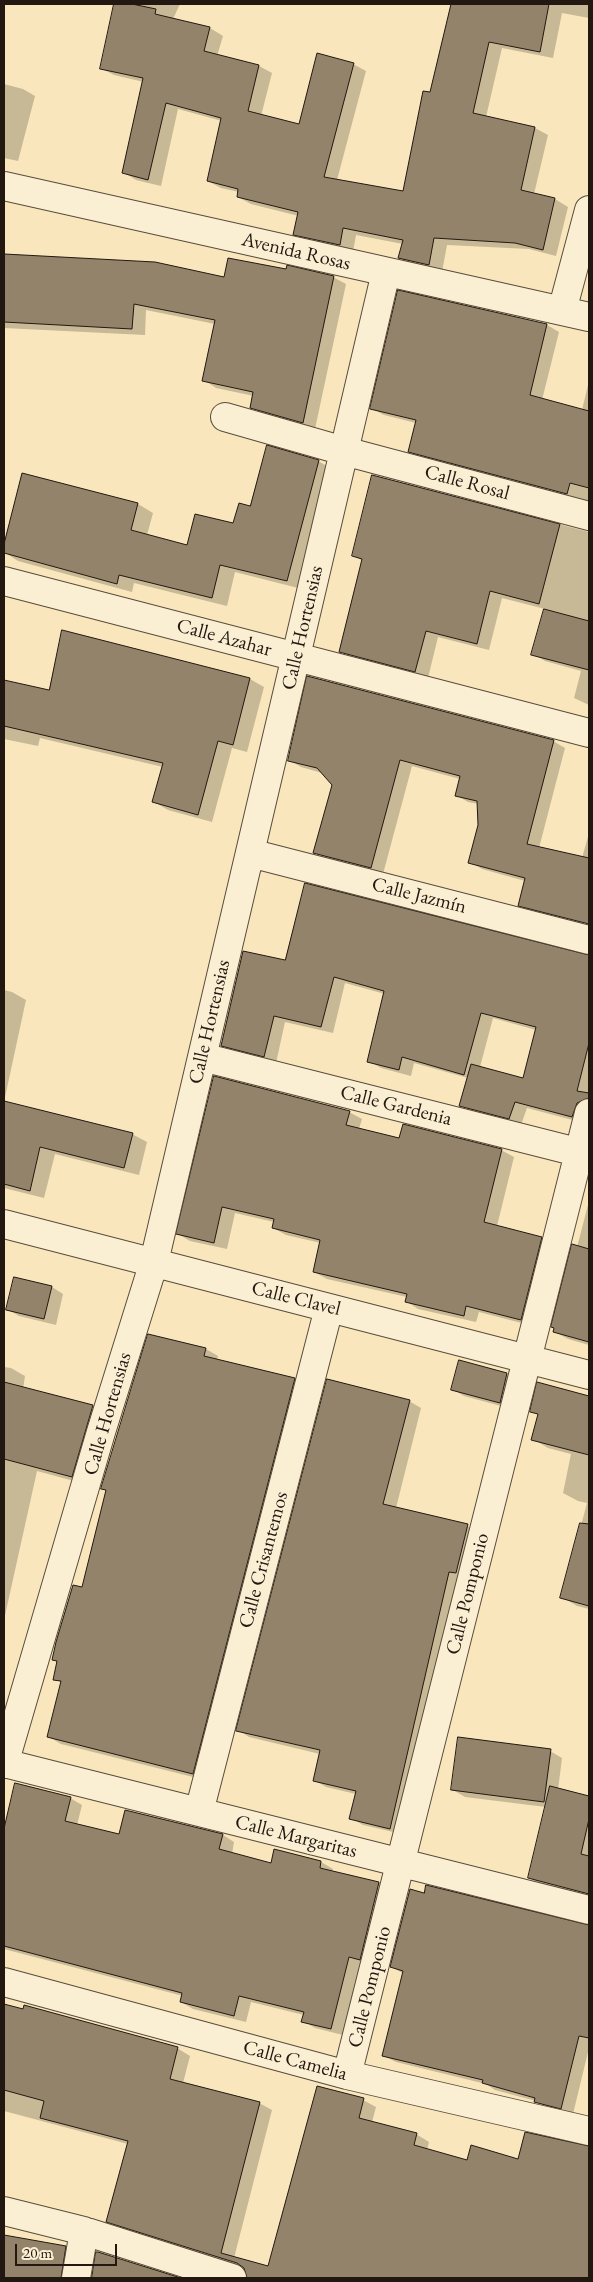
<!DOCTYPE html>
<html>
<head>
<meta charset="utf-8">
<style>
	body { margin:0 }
	#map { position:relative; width:593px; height:2282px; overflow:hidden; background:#f9e6bc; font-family:"EB Garamond",serif }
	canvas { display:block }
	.frame { position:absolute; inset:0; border:5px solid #221811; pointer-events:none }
	.scale { position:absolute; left:15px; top:2244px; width:102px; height:22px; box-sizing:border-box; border:2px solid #221811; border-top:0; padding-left:6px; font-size:15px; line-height:18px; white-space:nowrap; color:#221811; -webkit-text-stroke:4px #fbefd3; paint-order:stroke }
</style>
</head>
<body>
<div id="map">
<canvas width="593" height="2282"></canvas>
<div class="frame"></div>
<div class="scale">20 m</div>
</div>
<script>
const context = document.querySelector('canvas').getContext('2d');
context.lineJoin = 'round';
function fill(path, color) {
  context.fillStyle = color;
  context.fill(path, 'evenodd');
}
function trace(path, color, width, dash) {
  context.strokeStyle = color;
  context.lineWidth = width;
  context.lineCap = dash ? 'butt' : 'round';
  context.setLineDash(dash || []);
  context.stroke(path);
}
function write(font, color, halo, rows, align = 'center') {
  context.font = font + ' "EB Garamond",serif';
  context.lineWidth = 4;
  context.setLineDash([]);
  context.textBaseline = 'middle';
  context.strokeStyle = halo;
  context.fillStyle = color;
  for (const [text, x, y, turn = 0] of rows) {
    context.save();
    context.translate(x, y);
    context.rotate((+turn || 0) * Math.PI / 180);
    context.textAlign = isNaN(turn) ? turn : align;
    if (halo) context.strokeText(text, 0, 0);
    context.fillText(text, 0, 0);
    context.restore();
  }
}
const shadow = new Path2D(`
	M115 4H180L173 19 210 28 223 36 217 56 259 66 272 73 261 116 299 125 353 64 366 71 337 180 404 193 453 4H589V18L562 13 553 58 502 48 486 117 535 128 548 135 534 194 555 199 568 207 556 256 529 249 447 245 442 272 412 265 399 258 403 244 356 235 353 252 307 242 295 234 299 216 251 204 238 197 239 192 221 188 208 181 222 121 178 109 161 186 136 180 123 172 144 82 114 75 101 68Z
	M4 84 23 89 35 96 18 161 4 158Z
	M4 254 155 263 225 278 333 277 346 284 315 429 264 415 252 407 254 396 216 388 204 380 215 324 146 310 145 335 4 328Z
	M547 325 559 332 542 400 582 410 589 381V503L421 458 409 451 416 423 384 415 371 408Z
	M318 461 334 470 302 589 235 572 227 606 134 583 132 592 18 561 4 552 23 474 138 504 153 513 147 535 188 546 234 525 251 507Z
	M373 476 589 532V705L574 698 581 671 545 661 533 654 545 609 502 598 489 650 438 637 428 678 353 658 340 651 363 561 354 556Z
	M250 679 264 687 247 752 232 748 212 822 168 810 154 802 163 767 40 738 38 746 4 739V681L50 692Z
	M553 741 565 748 539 848 582 858 589 833V922L582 921 581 925 531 912 519 905 525 881 482 869 470 862 479 825V804L468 802 456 795 460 779 412 766 383 874 327 859 315 853 333 784 322 773 301 767 289 760Z
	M286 962H572L589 966V1100L584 1123 527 1108 521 1125 473 1112 461 1105 468 1078 414 1063 411 1076 381 1068 369 1061 385 994 345 983 333 1033 285 1022 276 1063 234 1052 222 1045ZM493 1018 536 1030 524 1079 480 1067Z
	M4 990 12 992 26 1000 4 1102 132 1134 147 1142 139 1175 55 1154 44 1198 4 1188Z
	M349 1112 362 1119 359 1129 400 1139 501 1150 514 1157 497 1226 541 1238 554 1245 533 1326 479 1312 476 1322 418 1309 406 1301 407 1297 327 1279 314 1272 321 1243 286 1235 273 1228 274 1222 235 1213 227 1249 190 1241 178 1234Z
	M589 1201V1345L568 1339 555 1332Z
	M52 1287 63 1294 56 1325 19 1316 7 1309Z
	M149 1336 206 1349 218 1356 217 1360 294 1379 306 1386 205 1780 61 1744 49 1737 62 1683 55 1679 58 1663 53 1659 83 1588 107 1491 102 1488Z
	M459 1361 507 1374 519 1381 512 1409 464 1396 452 1389Z
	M4 1367 11 1368 25 1376 23 1389 93 1406 106 1414 85 1484 37 1471 4 1620Z
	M538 1384 589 1397V1609L577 1606 562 1597 587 1503 578 1501 563 1493 571 1454 548 1448 533 1439 539 1415 531 1411Z
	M409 1401 421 1408 396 1508 467 1526 479 1533 402 1834 363 1825 351 1818 356 1794 326 1787 314 1780 320 1754 249 1737 238 1730Z
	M550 1751 562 1758 558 1790 589 1797V1891L587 1893 589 1897 541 1885 529 1878 546 1807 465 1797 453 1790Z
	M16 1784 70 1798 82 1805 77 1825 120 1836 223 1835 234 1842 232 1854 272 1864 275 1851 321 1862 333 1869 332 1872 379 1883 391 1890 372 1966 361 1963 343 2035 315 2028 303 2021 304 2015 251 2002 246 2022 193 2009 181 2002 183 1996 4 1949V1834Z
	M585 1926H589V2048L573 2114 547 2108 536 2101 495 2090 486 2084 396 2062 384 2056 404 1974 392 1967Z
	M4 2005 177 2048 190 2056 183 2083 259 2103 272 2110 234 2258 279 2274 278 2278H248L245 2268 120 2228 108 2221 128 2144 4 2111Z
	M363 2100 376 2107 372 2122 416 2134 429 2142 427 2150 468 2162 518 2160 577 2146 589 2153 566 2243 589 2249V2278H322L283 2268Z
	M4 2236 65 2247 78 2255 75 2278H4Z
	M97 2253 176 2278H92Z`);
const building = new Path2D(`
	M114 4H132L156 9 155 14 210 27 204 51 259 65 248 111 299 124 317 53 354 63 324 177 403 191 423 91 430 92 451 4H549L540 52 489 42 473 113 535 127 521 190 555 198 543 250 515 243 434 238 429 265 398 258 403 240 343 228 340 245 293 235 298 212 237 197 238 189 207 181 221 118 166 103 148 180 122 173 143 78 100 69Z
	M4 254 155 262 224 277 228 258 286 269 287 265 334 276 303 423 250 408 253 392 202 381 215 320 134 304 132 329 4 322Z
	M398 290 547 324 530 395 589 411V488L570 483 567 494 408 452 416 420 370 409Z
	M267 445 319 460 287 581 220 565 212 598 119 575 117 584 4 553V544L22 473 138 503 131 530 187 545 195 514 233 523 239 503 250 506Z
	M372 475 560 524 539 604 490 591 477 644 426 631 415 672 339 652 362 559 352 556Z
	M544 609 589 621V670L531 655Z
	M62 630 250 678 233 745 218 741 198 815 152 802 163 763 4 726V680L49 690Z
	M307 676 554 740 527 844 589 858V924L518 906 525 878 468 863 478 825 477 801 455 796 460 776 400 760 371 868 313 853 332 785 317 768 288 761Z
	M305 883 589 955V1043L577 1091 589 1093V1098L577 1103 572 1117 515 1102 509 1119 459 1106 471 1064 523 1078 536 1027 481 1013 464 1075 402 1057 399 1070 367 1062 384 991 334 977 321 1027 274 1016 264 1057 221 1046 243 951 285 960Z
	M214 1076 350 1111 346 1125 399 1138 403 1124 502 1149 484 1222 542 1237 521 1320 466 1306 464 1316 405 1302 407 1294 313 1272 320 1240 272 1228 274 1219 222 1207 214 1243 176 1234Z
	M4 1101 133 1133 124 1168 40 1147 30 1191 4 1184Z
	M572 1244 589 1249V1342L553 1332 554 1328 551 1327Z
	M14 1277 52 1286 44 1319 6 1310Z
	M148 1334 206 1348 204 1356 295 1378 193 1774 47 1737 61 1681 53 1680 57 1661 52 1660 56 1642 73 1585 82 1587 106 1490 101 1489Z
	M459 1360 507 1373 500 1403 451 1390Z
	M327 1379 410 1400 383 1504 468 1524 456 1573 449 1572 390 1829 349 1819 356 1791 313 1781 320 1750 236 1731Z
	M4 1382 93 1405 72 1477 4 1459Z
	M537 1382 589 1396V1455L531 1440 538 1414 530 1412Z
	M580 1523 589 1524V1606L560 1598Z
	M458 1737 551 1749 544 1802 451 1790Z
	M15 1783 71 1797 65 1821 119 1834 125 1810 223 1834 219 1849 271 1863 274 1849 321 1861 320 1868 379 1882 360 1960 349 1957 331 2029 301 2022 304 2012 239 1996 234 2016 180 2002 182 1993 4 1946V1829Z
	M550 1786 589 1796V1819L581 1854 589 1856V1894L528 1878Z
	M426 1885 589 1925V2038L579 2036 561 2109 534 2102 535 2098 482 2083 483 2080 382 2056 403 1971 390 1967 410 1889 424 1893Z
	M4 2004 23 2009 24 2005 178 2047 170 2079 260 2102 221 2253 268 2266 317 2086 364 2098 359 2118 417 2133 414 2145 467 2160 471 2145 518 2159 525 2132 589 2146V2278H247L244 2268 237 2263 106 2222 128 2141 40 2118 44 2101 4 2090Z
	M4 2235 66 2246 61 2278H4Z
	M96 2252H98L181 2278H92Z`);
const street = new Path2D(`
	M4 186 589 317
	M562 311 589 210
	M225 417 344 451 589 516
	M4 581 589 733
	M250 853 589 940
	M202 1057 589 1155
	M4 1224 589 1375
	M4 1763 589 1910
	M4 1764 101 1432 154 1262 386 272
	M199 1812 329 1308
	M4 1982 347 2075 589 2131
	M347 2075 589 1113
	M4 2211 84 2231 232 2278
	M76 2278 84 2231`);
const streetNames = [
	["Avenida Rosas",296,252,13],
	["Calle Rosal",467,483,15],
	["Calle Hortensias",303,628,-77],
	["Calle Azahar",224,638,15],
	["Calle Jazmín",419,896,14],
	["Calle Hortensias",210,1022,-77],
	["Calle Gardenia",396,1106,14],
	["Calle Clavel",296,1299,14],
	["Calle Hortensias",108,1414,-74],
	["Calle Crisantemos",264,1560,-75],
	["Calle Pomponio",468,1594,-76],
	["Calle Margaritas",296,1837,14],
	["Calle Pomponio",370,1987,-76],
	["Calle Camelia",295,2061,15]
];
fill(shadow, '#0003');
fill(building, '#92836a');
trace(building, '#221811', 1);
trace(street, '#584c3c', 30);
trace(street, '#fbefd3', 28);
write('20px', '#221811', '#fbefd3', streetNames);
</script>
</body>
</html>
